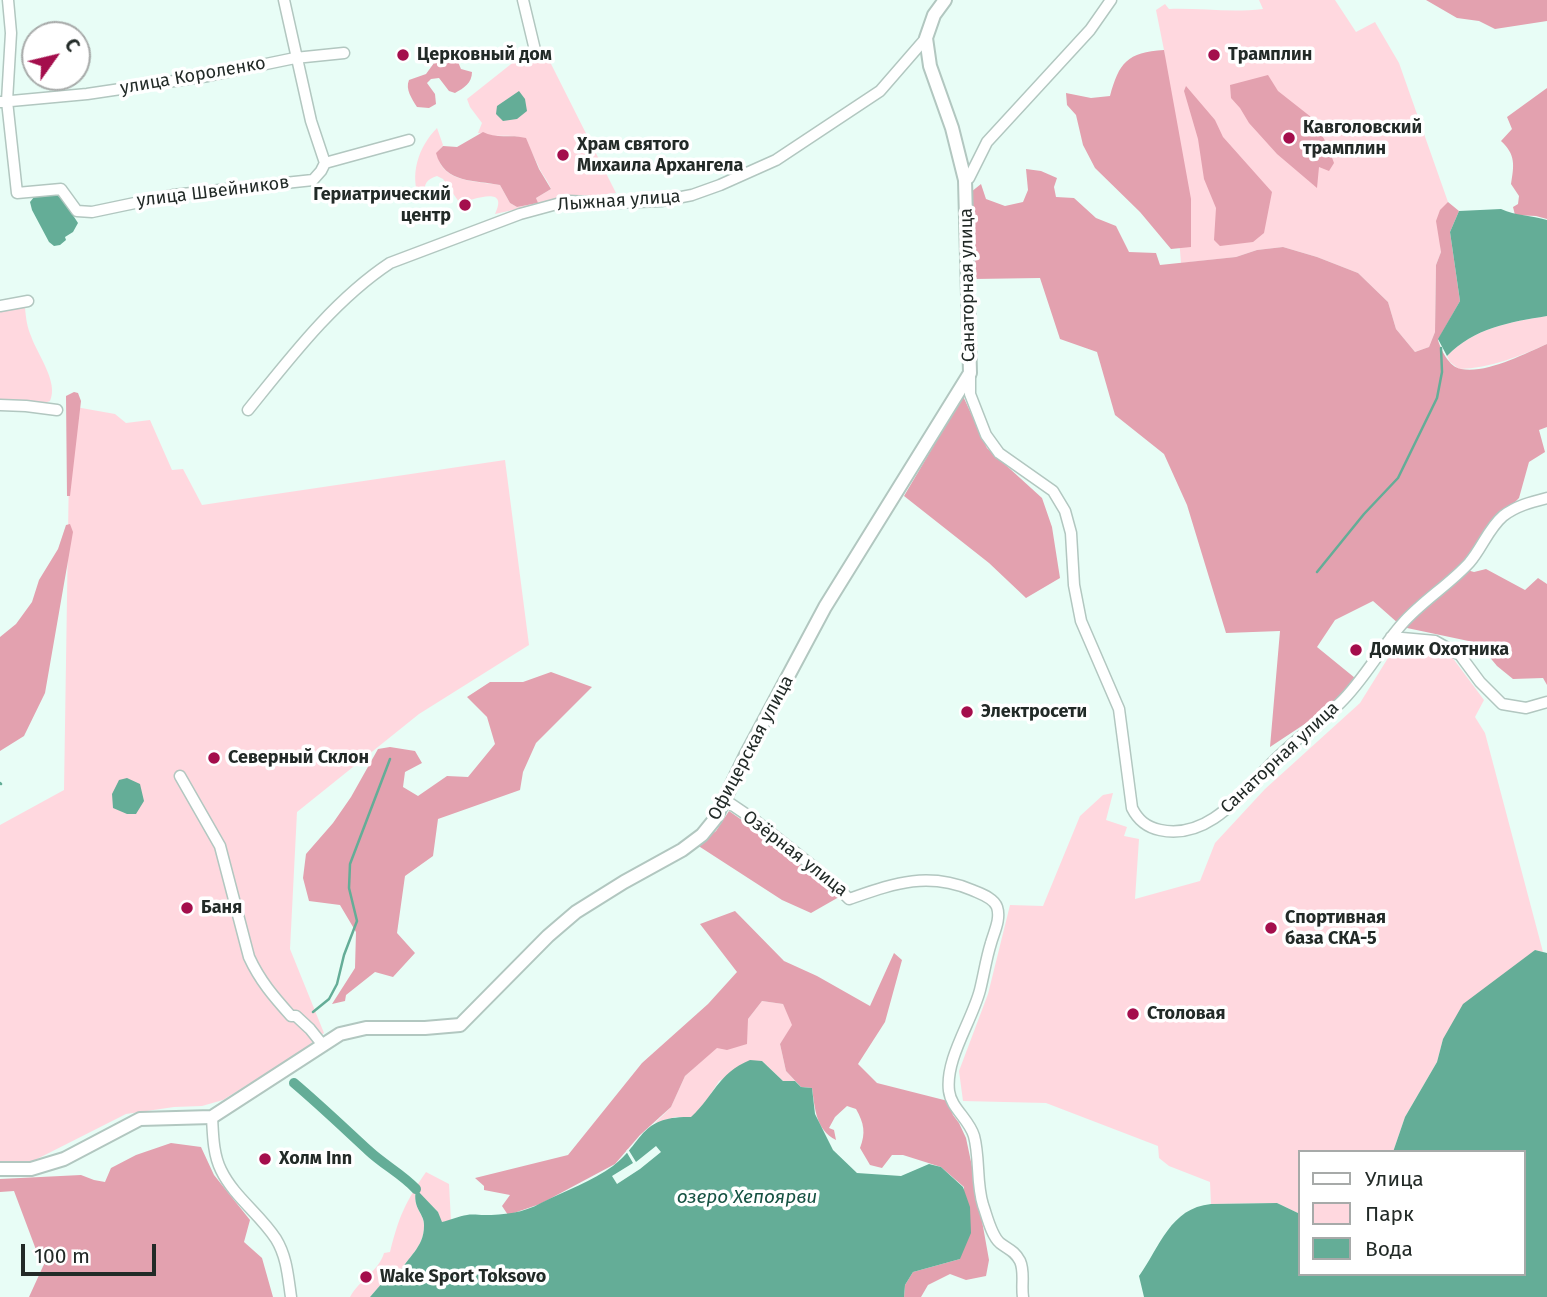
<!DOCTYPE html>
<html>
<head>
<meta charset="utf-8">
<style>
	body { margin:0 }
	#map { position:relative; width:1547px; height:1297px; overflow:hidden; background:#e8fdf6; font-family:"Fira Sans",sans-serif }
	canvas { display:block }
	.legend { position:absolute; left:1298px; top:1150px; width:228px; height:126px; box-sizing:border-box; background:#fff; border:2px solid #a7aaa9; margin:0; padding:9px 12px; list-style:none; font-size:21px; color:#222a27 }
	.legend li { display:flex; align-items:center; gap:14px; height:35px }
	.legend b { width:35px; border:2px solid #a7aaa9 }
	.north { position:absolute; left:21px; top:21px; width:70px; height:70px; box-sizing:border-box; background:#fff; border:2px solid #a7aaa9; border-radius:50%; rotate:56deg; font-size:19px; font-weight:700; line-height:28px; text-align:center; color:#222a27 }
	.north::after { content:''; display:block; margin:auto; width:24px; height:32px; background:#a40e4c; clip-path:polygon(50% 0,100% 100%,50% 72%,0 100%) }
	.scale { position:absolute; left:21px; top:1244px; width:135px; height:32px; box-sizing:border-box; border:4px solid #222a27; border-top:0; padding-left:9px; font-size:21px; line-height:24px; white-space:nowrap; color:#222a27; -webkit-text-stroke:5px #fff; paint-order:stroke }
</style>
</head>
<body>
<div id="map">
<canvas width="1547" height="1297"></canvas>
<ul class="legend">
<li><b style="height:9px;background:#fff"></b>Улица</li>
<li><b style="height:19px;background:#ffd8df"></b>Парк</li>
<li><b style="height:19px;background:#64ad97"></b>Вода</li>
</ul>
<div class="north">С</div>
<div class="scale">100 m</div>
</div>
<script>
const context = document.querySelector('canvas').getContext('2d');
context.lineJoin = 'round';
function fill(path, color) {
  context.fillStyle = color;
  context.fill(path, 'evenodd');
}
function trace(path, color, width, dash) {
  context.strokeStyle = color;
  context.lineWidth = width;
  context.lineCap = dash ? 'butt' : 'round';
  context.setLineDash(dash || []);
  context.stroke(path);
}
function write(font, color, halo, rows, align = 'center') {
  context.font = font + ' "Fira Sans",sans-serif';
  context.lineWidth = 7;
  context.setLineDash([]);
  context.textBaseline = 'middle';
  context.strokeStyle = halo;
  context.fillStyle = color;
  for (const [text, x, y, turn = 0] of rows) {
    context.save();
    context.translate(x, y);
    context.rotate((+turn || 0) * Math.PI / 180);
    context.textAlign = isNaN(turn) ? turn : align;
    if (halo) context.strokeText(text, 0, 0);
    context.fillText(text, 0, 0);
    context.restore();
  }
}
const green = new Path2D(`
	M1259 0H1335L1356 32 1375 22 1399 63 1448 202 1440 237 1441 252 1436 265 1435 332 1429 347 1415 352 1396 329 1388 302 1358 273 1317 257 1283 247 1257 250 1236 257 1181 263 1164 50 1156 10 1165 4 1169 9C1201 8 1231 13 1263 9Z
	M543 48 616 193 553 201 495 214C510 183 470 202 459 202L443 179 437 176C427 179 423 184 425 195L420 200C409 176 418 147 437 128L443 145 437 153C441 183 477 181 500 185L510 203 517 207 537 203 536 198 551 189C548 180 541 174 538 165 524 137 527 135 494 136 488 136 484 133 478 133L482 123 470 107 467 99 525 53Z
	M22 306 25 308C26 318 27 327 31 336 37 354 59 382 50 401L42 404 0 403V311Z
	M1547 316V344C1518 357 1491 368 1459 369L1450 362 1447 356C1474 328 1510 322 1547 316Z
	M70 406 115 414 126 423 150 420 172 470 183 469 202 505 505 460 529 645 419 714 297 812 290 949 324 1033 300 1052 223 1100 202 1106 174 1107 126 1114 33 1161H0V825L64 790Z
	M1421 643 1449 653 1484 700 1475 717 1485 733 1543 952 1535 950 1443 1039 1437 1062 1405 1117 1393 1152H1300V1214L1277 1203 1211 1204 1210 1182 1169 1166 1159 1158 1158 1146 1046 1103 963 1101 959 1071 988 994 1010 905 1043 906 1080 816 1103 795 1113 793 1106 820 1127 827 1124 836 1139 839 1135 899 1200 881 1215 843 1265 789 1360 703 1388 658Z
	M762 1001 783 1004 793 1025 780 1044 786 1071 795 1081H783L762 1061 719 1081 703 1106 692 1117H675L655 1123 671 1107 685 1076 748 1019Z
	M426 1172 449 1184 451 1221 441 1222 438 1212 416 1190C412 1210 425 1213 424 1227 423 1249 407 1257 399 1274L389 1275 370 1297H350C359 1280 379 1271 384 1253L390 1252C399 1216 405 1203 426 1172Z`);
const forest = new Path2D(`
	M1426 0H1547V21L1495 29 1479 21 1457 18Z
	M1164 50 1191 199V247L1171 249 1140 212 1095 168 1083 145 1076 115 1067 105 1066 93 1091 98 1110 96C1119 63 1127 52 1164 50Z
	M453 55 461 56 458 62 461 69 472 72C472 83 464 88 455 93L449 91 439 78 431 79 427 83 435 94 436 104 429 108 417 107C412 99 405 89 409 80L426 74 434 63Z
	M1268 75 1278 91 1311 117 1327 144 1334 163 1329 171 1319 167 1317 188 1277 154 1249 123 1240 108 1231 98 1230 85Z
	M1186 86 1215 120 1223 137 1272 192 1264 233 1253 242 1220 246 1214 240 1216 208 1204 179 1198 139 1184 91Z
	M1547 88V219L1536 216 1515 215 1513 207 1518 204 1519 196 1511 184C1514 165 1516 155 1501 141L1512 129 1507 117Z
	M483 132C495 139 511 134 526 138L539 169 551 189 536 198 538 203 517 207 510 203 500 185C476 180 444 184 436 153L443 146 457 147Z
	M1026 169 1041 171 1057 178 1054 187 1056 197 1074 198 1096 218 1116 226 1129 252 1156 253 1160 265 1236 257 1257 250 1283 247 1317 257 1358 273 1388 302 1396 329 1415 352 1429 347 1435 332 1436 265 1441 252 1436 221 1440 210 1448 202 1459 211 1450 232 1460 301 1438 340C1441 350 1449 367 1461 369 1486 374 1524 354 1547 344V427L1539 430 1545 452 1529 462 1519 498 1484 533 1475 554 1399 624 1373 601 1335 620 1317 647 1355 678 1341 700 1270 747 1280 631 1226 633 1187 505 1164 454 1115 415 1097 352 1060 339 1040 278 974 279 971 192 981 184 986 199 1005 206 1023 202 1028 190Z
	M74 392 78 393 81 401 70 496H67L66 396Z
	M963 396 987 448 1042 498 1052 527 1060 578 1026 598 989 563 904 496Z
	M70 524 73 532 45 693 24 736 0 751V637L16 624 32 602 39 580 58 549 66 525Z
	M1486 569 1525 590 1538 578 1547 584V685L1543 678 1513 679 1497 666 1478 643 1407 628 1405 625 1467 570 1474 572Z
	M551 672 592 687 536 743 523 772 520 790 438 819 433 856 405 876 397 933 415 953 393 977 375 972 346 995 345 1001 332 1004 355 968 356 932 340 905 309 901 303 878 306 854 333 823 351 797 378 749 390 747 415 751 422 763 405 772 403 787 418 796 447 776 468 777 495 744 487 717 467 697 490 682H523Z
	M729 811 780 847 839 897 811 913 782 900 697 845 716 831Z
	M735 911 784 961 817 976 870 1006 894 953 902 960 885 1022 858 1064 877 1083 948 1101 953 1115 959 1123 966 1138 974 1176 989 1260 986 1276 966 1280 950 1274 928 1285 921 1297H904L905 1285 913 1272 960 1259 964 1187 941 1167 903 1155H892L882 1168 870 1165 860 1148C866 1133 864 1123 856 1109L847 1106 835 1117 829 1128 834 1130 836 1140C816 1130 815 1109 812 1088L801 1087 786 1071 780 1044 792 1025 783 1004 762 1001 748 1019 747 1044 727 1050 717 1048 685 1076 671 1107 640 1135 615 1164 540 1204 508 1215 502 1206 510 1195 484 1190V1186L475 1178 568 1155 642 1063 708 1004 737 972 700 924Z
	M171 1143 201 1147 214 1175 250 1220 244 1242 262 1258 273 1297H29L45 1262 38 1255 14 1191 0 1192V1179L81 1175 94 1180 105 1182 111 1168 136 1155Z`);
const water = new Path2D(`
	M519 91 525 99 527 111 517 119 503 121 496 114 497 106Z
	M48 193 61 197 78 223 73 232 65 237 66 240 60 245 54 246 49 242 32 210 30 202 34 197Z
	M1501 209C1516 216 1531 215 1547 220V316C1510 322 1474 328 1447 356L1438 339 1460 301 1450 232 1459 211Z
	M127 778 140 784 144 801 136 814H127L113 808 112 794 119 780Z
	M1535 950 1547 953V1297H1144L1139 1276C1160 1247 1170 1208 1211 1204L1277 1203 1300 1214V1274H1524V1152H1393L1405 1117 1437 1062 1443 1039 1463 1004Z
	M750 1060 762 1061 783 1081H795L801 1087 812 1088 815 1114 833 1150 857 1173 901 1176 929 1164 941 1167 963 1187 970 1207 971 1233 960 1259 913 1272 905 1285 904 1297H370L389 1275 399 1274C407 1257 424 1248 424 1226 425 1213 412 1210 416 1189L438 1212 442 1222C450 1220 459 1216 467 1215 472 1214 479 1215 484 1215 504 1215 523 1213 541 1203 565 1191 592 1181 613 1166 645 1141 639 1116 691 1117 715 1095 717 1074 750 1060Z`);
const pier = new Path2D(`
	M656 1146 661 1152 640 1169 617 1184 612 1176 633 1163 626 1151 628 1149 636 1162Z`);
const stream = new Path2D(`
	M1317 572 1364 514 1398 478 1437 398 1442 372 1441 348
	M0 783 1 784
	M313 1012 329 999 337 984 344 955 357 921 349 888 350 864 390 759`);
const canal = new Path2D(`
	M294 1083C320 1105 344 1128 369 1151 384 1165 402 1174 416 1189`);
const minor = new Path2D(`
	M8 0 11 33 7 101 17 193 61 189 77 211 92 212 173 195 313 180 321 171 325 163 409 140
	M284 0 311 121 325 163
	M523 0 535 50
	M0 102 87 94 208 76 295 58 344 53
	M965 180 969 178 987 142 1090 30 1111 0
	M0 306 28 301
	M970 373V394L986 435 999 453 1053 491 1065 511 1071 533 1074 585 1081 621 1119 709 1132 808C1138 820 1146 827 1160 830 1213 841 1246 786 1280 755 1299 737 1321 721 1340 703 1364 680 1380 649 1402 624 1422 601 1449 585 1469 563 1482 548 1488 529 1503 516 1516 506 1531 502 1547 498
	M0 405 26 406 57 410
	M248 410C290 358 334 300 390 263L520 214 568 201 614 203 661 201 692 195 720 185 776 160 880 91 926 38
	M1391 637 1435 641 1460 655 1480 682 1502 704 1526 708 1547 702
	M180 776 220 846 249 957C260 981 274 997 291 1016H296L310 1029 322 1044
	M725 800 756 821 829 879 849 899C893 884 926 871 972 890 981 894 994 898 997 907 1001 919 994 932 991 943 986 959 984 974 980 990 972 1021 945 1059 949 1091 951 1108 969 1119 974 1136 980 1158 976 1183 983 1205 987 1216 991 1235 1000 1243 1008 1249 1015 1251 1020 1261 1025 1272 1021 1285 1023 1297
	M212 1117C213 1134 213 1154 221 1170 234 1197 260 1214 276 1239 287 1257 288 1277 291 1297`);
const tertiary = new Path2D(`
	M0 1169H31L64 1159 140 1119 212 1117 340 1034 366 1028H425L460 1025 548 936 576 912 624 882 682 850 702 835 715 819 746 755 825 607 970 373 965 180 952 128 930 66 926 38 934 15 945 0`);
const markers = [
	[403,55,7,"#a40e4c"],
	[1214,55,7,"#a40e4c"],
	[1289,138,7,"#a40e4c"],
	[563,155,7,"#a40e4c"],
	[465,205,7,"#a40e4c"],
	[1356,650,7,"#a40e4c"],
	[967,712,7,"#a40e4c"],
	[214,758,7,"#a40e4c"],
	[187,908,7,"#a40e4c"],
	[1271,928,7,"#a40e4c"],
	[1133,1014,7,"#a40e4c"],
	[265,1159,7,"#a40e4c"],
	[366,1277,7,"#a40e4c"]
];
const poiNames = [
	["Церковный дом",417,55],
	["Трамплин",1228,55],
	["Кавголовский",1303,128],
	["трамплин",1303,149],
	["Храм святого",577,145],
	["Михаила Архангела",577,166],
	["Гериатрический",451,195,"right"],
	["центр",451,216,"right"],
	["Домик Охотника",1370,650],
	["Электросети",981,712],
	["Северный Склон",228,758],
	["Баня",201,908],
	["Спортивная",1285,918],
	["база СКА-5",1285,939],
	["Столовая",1147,1014],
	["Холм Inn",279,1159],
	["Wake Sport Toksovo",380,1277]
];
const streetNames = [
	["улица Короленко",193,76,-10],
	["улица Швейников",213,192,-7],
	["Лыжная улица",619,201,-4],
	["Санаторная улица",968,285,-91],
	["Офицерская улица",751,748,-62],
	["Санаторная улица",1280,758,-43],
	["Озёрная улица",795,854,38]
];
const waterNames = [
	["озеро Хепоярви",747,1198]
];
fill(green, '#ffd8df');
fill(forest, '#e3a1af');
fill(water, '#64ad97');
fill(pier, '#e8fdf6');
trace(stream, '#64ad97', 2.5);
trace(canal, '#64ad97', 10);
trace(minor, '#b2c7c0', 13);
trace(tertiary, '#b2c7c0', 16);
trace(minor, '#fff', 10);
trace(tertiary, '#fff', 12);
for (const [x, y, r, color] of markers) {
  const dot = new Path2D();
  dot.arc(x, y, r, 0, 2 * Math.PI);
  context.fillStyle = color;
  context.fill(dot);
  trace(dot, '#fff', 2.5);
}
write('bold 18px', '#222a27', '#fff', poiNames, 'left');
write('18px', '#222a27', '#fff', streetNames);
write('italic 19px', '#155242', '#fff', waterNames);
</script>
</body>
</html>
